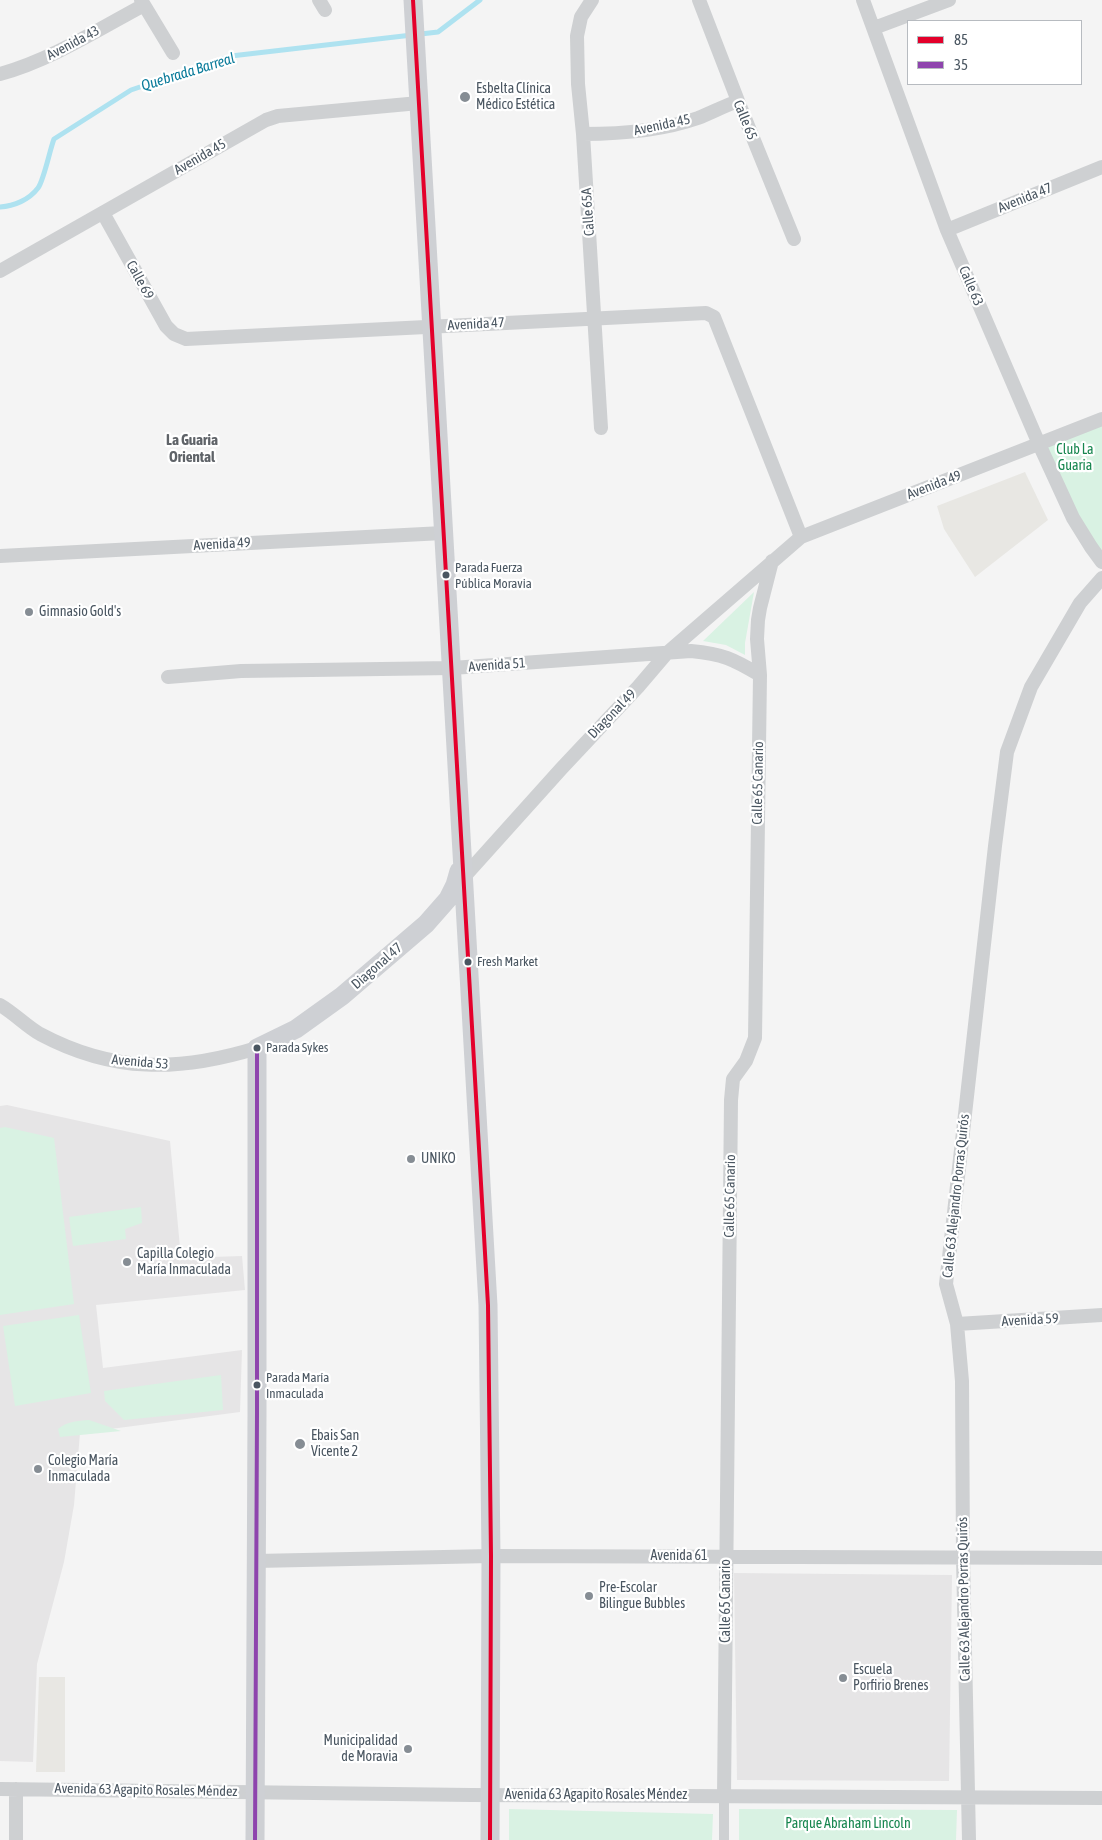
<!DOCTYPE html>
<html>
<head>
<meta charset="utf-8">
<style>
	body { margin:0 }
	#map { position:relative; width:1102px; height:1840px; overflow:hidden; background:#f4f4f4; font-family:"Asap Condensed",sans-serif }
	canvas { display:block }
	.legend { position:absolute; left:907px; top:20px; width:175px; height:65px; box-sizing:border-box; background:#fff; border:1px solid #b7bbc0; margin:0; padding:6px 9px; list-style:none; font-size:15px; color:#4a5661 }
	.legend li { display:flex; align-items:center; gap:10px; height:25px }
	.legend b { width:25px; border:1px solid #b7bbc0 }
</style>
</head>
<body>
<div id="map">
<canvas width="1102" height="1840"></canvas>
<ul class="legend">
<li><b style="height:6px;background:#e4002b"></b>85</li>
<li><b style="height:6px;background:#8e44ad"></b>35</li>
</ul>
</div>
<script>
const context = document.querySelector('canvas').getContext('2d');
context.lineJoin = 'round';
function fill(path, color) {
  context.fillStyle = color;
  context.fill(path, 'evenodd');
}
function trace(path, color, width, dash) {
  context.strokeStyle = color;
  context.lineWidth = width;
  context.lineCap = dash ? 'butt' : 'round';
  context.setLineDash(dash || []);
  context.stroke(path);
}
function write(font, color, halo, rows, align = 'center') {
  context.font = font + ' "Asap Condensed",sans-serif';
  context.lineWidth = 4.5;
  context.setLineDash([]);
  context.textBaseline = 'middle';
  context.strokeStyle = halo;
  context.fillStyle = color;
  for (const [text, x, y, turn = 0] of rows) {
    context.save();
    context.translate(x, y);
    context.rotate((+turn || 0) * Math.PI / 180);
    context.textAlign = isNaN(turn) ? turn : align;
    if (halo) context.strokeText(text, 0, 0);
    context.fillText(text, 0, 0);
    context.restore();
  }
}
const commercial = new Path2D(`
	M1025 472 1048 520 975 577 944 529 937 506Z
	M39 1677H65V1772H36Z`);
const education = new Path2D(`
	M7 1105 170 1141 181 1258 242 1256 245 1290 96 1305 103 1368 242 1350 240 1412 80 1433 74 1505 64 1562 37 1664 33 1762 0 1761V1106Z
	M734 1573 952 1575 949 1781 737 1780Z`);
const green = new Path2D(`
	M1102 419V562L1039 444Z
	M754 592 745 643V655L726 645 703 641Z
	M5 1127 54 1138 74 1304 0 1315V1128Z
	M141 1207 142 1223 125 1229 126 1239 73 1246 69 1217Z
	M79 1315 91 1393 15 1406 3 1326Z
	M221 1375 223 1410 124 1420 105 1401 104 1391Z
	M89 1420 121 1431 60 1437 58 1429C68 1421 77 1421 89 1420Z
	M509 1809 713 1814 712 1840H509Z
	M739 1809 957 1810 956 1840H739Z`);
const stream = new Path2D(`
	M0 207C14 206 29 200 38 188 44 180 50 149 54 139L131 90 231 56 438 32 480 0`);
const pedestrian = new Path2D(`
	M724 1840V1796`);
const minor = new Path2D(`
	M141 0 173 53
	M319 0 325 10
	M592 0 581 17 577 36 578 84 583 134 601 428
	M699 0 738 101 794 239
	M863 0 947 230 1039 444 1073 518 1091 547 1102 562
	M874 28 949 0
	M0 74C51 60 97 30 144 5
	M583 134C622 134 661 131 698 118 711 113 724 106 738 101
	M103 213 166 326 174 334 186 339 706 313 714 317 801 537
	M947 230 1102 167
	M0 271 266 120 278 116 419 103
	M0 556 443 533
	M168 677 241 671 452 668 691 651C723 654 733 659 760 675
	M463 878 561 769 638 687 667 653 801 537 1102 419
	M0 1005C14 1013 26 1026 40 1034 113 1073 179 1072 257 1048
	M957 1324 1102 1315
	M256 1561 491 1556 1102 1558
	M0 1789 471 1795 1102 1798
	M724 1796 731 1100 733 1079 746 1061 755 1038 760 675 757 639 758 620 760 608 772 561
	M16 1840V1789
	M969 1840 963 1557 962 1381 957 1324 946 1284 995 846 1007 752 1031 687 1080 603 1102 578`);
const secondary = new Path2D(`
	M413 0 488 1305 491 1556 490 1840
	M255 1840 257 1413V1048L296 1029 342 996 426 924 448 899 455 885 459 871`);
const bus1 = new Path2D(`
	M413 0 488 1305 491 1556 490 1840`);
const bus2 = new Path2D(`
	M255 1840 257 1413V1048`);
const markers = [
	[465,97,6,"#868d94"],
	[446,575,4.5,"#4a5661"],
	[29,612,5,"#868d94"],
	[468,962,4.5,"#4a5661"],
	[257,1048,4.5,"#4a5661"],
	[411,1159,5,"#868d94"],
	[127,1262,5,"#868d94"],
	[257,1385,4.5,"#4a5661"],
	[300,1444,6,"#868d94"],
	[38,1469,5,"#868d94"],
	[589,1596,5,"#868d94"],
	[843,1678,5,"#868d94"],
	[408,1749,5,"#868d94"]
];
const busNames = [
	["Parada Fuerza",455,568],
	["Pública Moravia",455,584],
	["Fresh Market",477,962],
	["Parada Sykes",266,1048],
	["Parada María",266,1378],
	["Inmaculada",266,1394]
];
const streetNames = [
	["Avenida 43",73,43,-28],
	["Calle 65",745,120,68],
	["Avenida 45",662,125,-12],
	["Avenida 45",200,157,-30],
	["Avenida 47",1025,198,-22],
	["Calle 65A",588,212,-94],
	["Calle 69",140,280,61],
	["Calle 63",971,286,67],
	["Avenida 47",476,324,-3],
	["Avenida 49",934,485,-21],
	["Avenida 49",222,544,-3],
	["Avenida 51",497,665,-4],
	["Diagonal 49",612,714,-46],
	["Calle 65 Canario",758,783,-89],
	["Diagonal 47",377,966,-41],
	["Avenida 53",140,1062,5],
	["Calle 65 Canario",730,1196,-89],
	["Calle 63 Alejandro Porras Quirós",956,1196,-84],
	["Avenida 59",1030,1320,-3],
	["Avenida 61",679,1556],
	["Calle 63 Alejandro Porras Quirós",964,1599,-91],
	["Calle 65 Canario",726,1601,-90],
	["Avenida 63 Agapito Rosales Méndez",146,1790,1],
	["Avenida 63 Agapito Rosales Méndez",596,1795]
];
const poiNames = [
	["Esbelta Clínica",476,89],
	["Médico Estética",476,105],
	["Gimnasio Gold's",39,612],
	["UNIKO",421,1159],
	["Capilla Colegio",137,1254],
	["María Inmaculada",137,1270],
	["Ebais San",311,1436],
	["Vicente 2",311,1452],
	["Colegio María",48,1461],
	["Inmaculada",48,1477],
	["Pre-Escolar",599,1588],
	["Bilingue Bubbles",599,1604],
	["Escuela",853,1670],
	["Porfirio Brenes",853,1686],
	["Municipalidad",398,1741,"right"],
	["de Moravia",398,1757,"right"]
];
const parkNames = [
	["Club La",1075,450],
	["Guaria",1075,466],
	["Parque Abraham Lincoln",848,1824]
];
const waterNames = [
	["Quebrada Barreal",188,72,-17]
];
const neighbourhoodNames = [
	["La Guaria",192,440],
	["Oriental",192,457]
];
fill(commercial, '#e8e7e3');
fill(education, '#e6e5e6');
fill(green, '#d9f2e3');
trace(stream, '#aee2f0', 5);
trace(pedestrian, '#ced0d2', 10);
trace(minor, '#ced0d2', 14);
trace(secondary, '#ced0d4', 19);
trace(bus1, '#e4002b', 4);
trace(bus2, '#8e44ad', 4);
for (const [x, y, r, color] of markers) {
  const dot = new Path2D();
  dot.arc(x, y, r, 0, 2 * Math.PI);
  context.fillStyle = color;
  context.fill(dot);
  trace(dot, '#fff', 2);
}
write('13px', '#4a5661', '#fff', busNames, 'left');
write('14px', '#4a5661', '#fff', streetNames);
write('14px', '#4a5661', '#fff', poiNames, 'left');
write('14px', '#17864f', '#fff', parkNames);
write('italic 15px', '#0c7c9b', '#fff', waterNames);
write('bold 15px', '#5f6368', '#fff', neighbourhoodNames);
</script>
</body>
</html>
